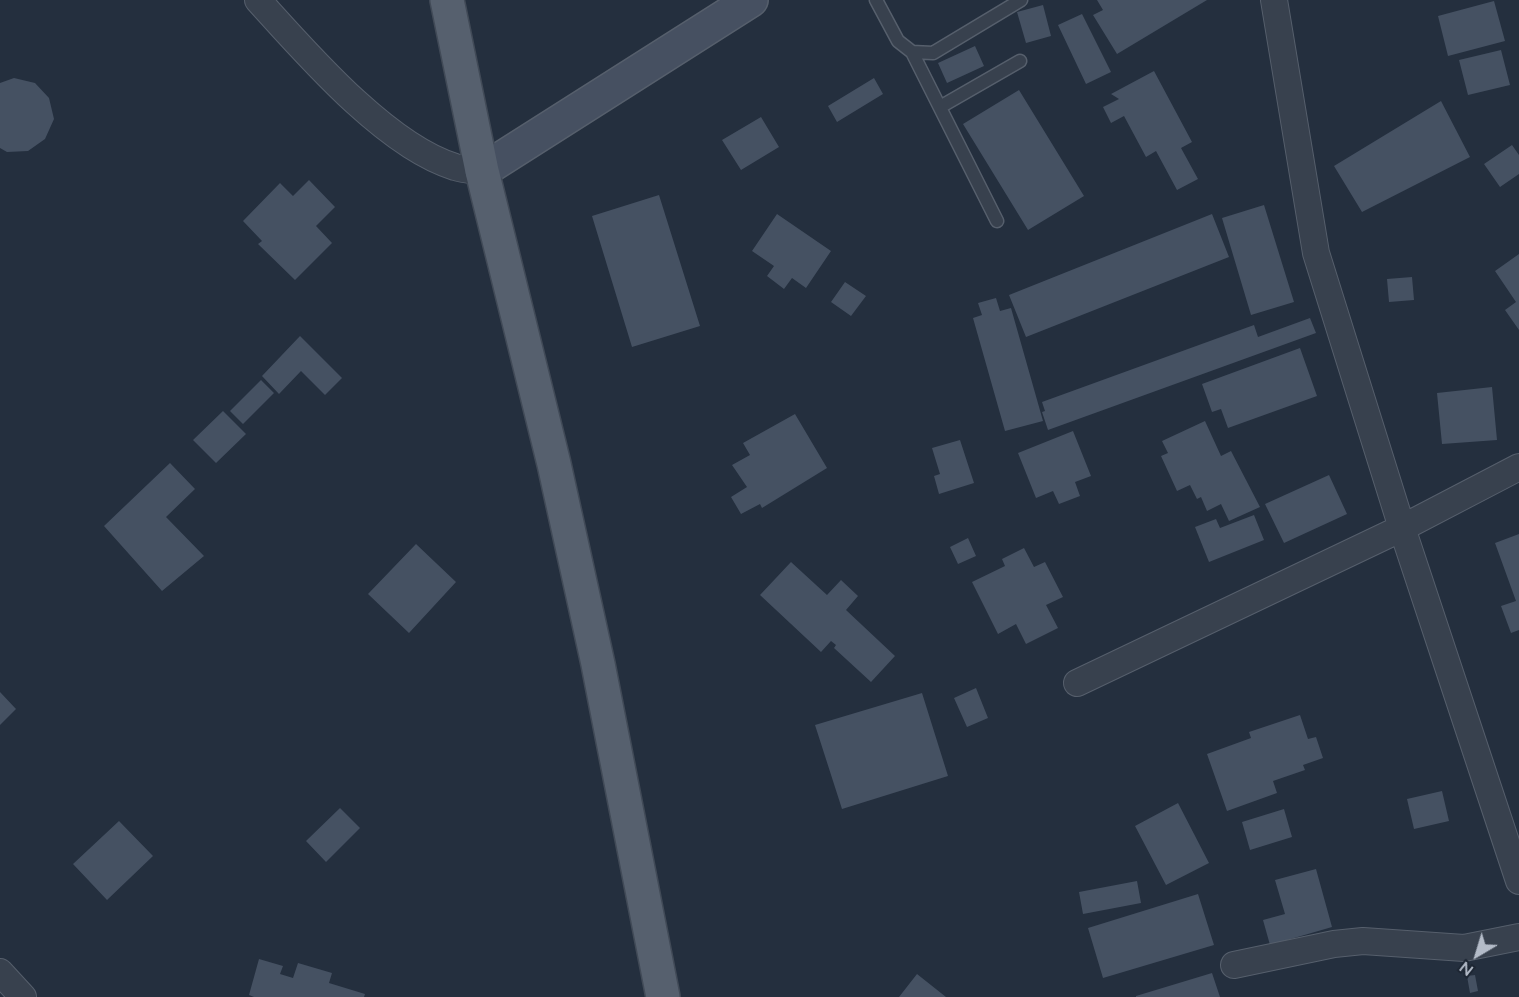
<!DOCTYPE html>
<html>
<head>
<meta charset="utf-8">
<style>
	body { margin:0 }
	#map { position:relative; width:1519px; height:997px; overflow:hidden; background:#242f3e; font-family:Lato,sans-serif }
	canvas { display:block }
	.north { position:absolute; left:1447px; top:925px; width:60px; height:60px; -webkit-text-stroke:4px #1d2633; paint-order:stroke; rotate:218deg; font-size:16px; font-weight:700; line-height:24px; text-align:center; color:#b4bcc9 }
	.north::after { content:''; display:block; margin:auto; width:21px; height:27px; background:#b4bcc9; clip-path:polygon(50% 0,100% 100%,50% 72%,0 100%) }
</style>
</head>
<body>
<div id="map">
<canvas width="1519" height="997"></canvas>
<div class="north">N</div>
</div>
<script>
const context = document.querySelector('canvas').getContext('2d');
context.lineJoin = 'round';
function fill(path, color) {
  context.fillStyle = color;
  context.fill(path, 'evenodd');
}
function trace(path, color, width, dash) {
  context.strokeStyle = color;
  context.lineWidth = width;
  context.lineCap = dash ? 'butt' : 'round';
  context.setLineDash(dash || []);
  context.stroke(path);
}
const building = new Path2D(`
	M1097 0H1207L1117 54 1093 15 1103 10Z
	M1494 1 1505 41 1448 56 1438 16Z
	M1043 5 1051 36 1026 43 1017 12Z
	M1082 14 1111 72 1086 84 1058 25Z
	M975 46 984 66 947 83 938 63Z
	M1501 50 1510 85 1468 95 1459 60Z
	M1154 71 1192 142 1181 148 1198 179 1177 190 1156 151 1146 157 1124 116 1111 123 1103 107 1119 99 1111 94Z
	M14 78 35 83 49 98 54 119 45 139 28 151 7 152 0 148V83Z
	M874 78 883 94 837 122 828 106Z
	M1019 90 1084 196 1028 230 963 124Z
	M1441 101 1470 157 1362 212 1334 166Z
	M761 117 779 147 741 170 722 140Z
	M1512 145 1519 155V174L1500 187 1484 164Z
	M309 180 335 207 316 226 332 243 295 280 258 244 262 241 243 221 280 183 293 196Z
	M659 195 700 326 632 347 592 216Z
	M1264 205 1294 302 1251 315 1222 218Z
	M777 214 831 251 806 288 792 278 784 289 767 276 774 266 752 251Z
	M1212 214 1229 257 1026 337 1009 295Z
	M1519 254V330L1505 310 1516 302 1495 271Z
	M1412 277 1414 300 1389 302 1387 279Z
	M845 282 866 296 851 316 831 302Z
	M996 298 1000 311 1011 308 1043 421 1005 431 973 318 982 315 978 303Z
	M1310 318 1316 333 1048 430 1042 412 1045 411 1042 402 1254 325 1258 337Z
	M300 336 342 378 325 395 301 371 279 394 262 376Z
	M1300 348 1317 396 1228 428 1221 409 1212 412 1202 384Z
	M261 380 274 393 243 424 230 411Z
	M1492 387 1497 440 1442 444 1437 393Z
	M223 411 246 434 216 463 193 440Z
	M795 414 827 468 762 508 760 504 741 514 731 497 747 487 732 465 750 455 743 443Z
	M1205 421 1221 456 1231 451 1260 507 1229 521 1221 504 1207 511 1201 497 1197 499 1190 485 1177 491 1161 456 1168 453 1162 441Z
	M1073 431 1091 476 1075 482 1080 496 1059 504 1053 491 1036 498 1018 453Z
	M960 440 974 483 939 494 934 476 940 474 932 448Z
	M170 463 195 489 166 517 204 556 162 591 104 526Z
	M1329 475 1347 514 1284 543 1265 504Z
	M1254 515 1264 540 1209 562 1195 527 1216 519 1220 528Z
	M1519 534V630L1511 633 1501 606 1516 601 1495 543Z
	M968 538 976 556 958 564 950 547Z
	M416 544 456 582 409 633 368 594Z
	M1024 548 1034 567 1045 562 1063 597 1046 605 1058 628 1026 644 1016 624 998 634 972 582 1005 566 1002 559Z
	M791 562 827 595 841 580 858 596 846 610 895 656 871 682 834 648 836 645 831 641 821 652 760 595Z
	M976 688 988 718 967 727 954 698Z
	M0 692 16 709 0 725Z
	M922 693 948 776 842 809 815 725Z
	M1300 715 1308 739 1316 737 1323 758 1303 765 1305 770 1273 781 1277 793 1227 811 1207 754 1251 738 1249 732Z
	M1442 791 1449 821 1414 829 1407 799Z
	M1178 803 1209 863 1166 885 1135 826Z
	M340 808 360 828 326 862 306 841Z
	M1284 809 1292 837 1250 850 1242 822Z
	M119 821 153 856 107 900 73 864Z
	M1316 869 1332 927 1270 945 1263 920 1285 914 1275 880Z
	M1137 881 1141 903 1083 914 1079 892Z
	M1198 894 1214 945 1103 978 1088 928Z
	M259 959 283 966 280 974 293 978 298 963 332 973 329 983 365 994 364 997H254L249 995Z
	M1212 973 1220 997H1136V996Z
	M917 974 946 997H899Z
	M1475 975 1478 991 1470 993 1467 976Z`);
const lane = new Path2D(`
	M876 0 898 41 912 52 933 53 1021 0
	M912 52 997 221
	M940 107 1020 61`);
const street = new Path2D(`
	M258 0C306 53 386 146 455 167 463 170 473 170 482 171
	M1274 0 1316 253 1402 528 1519 881
	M1077 683 1402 528 1519 467
	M1234 965 1334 944 1363 941 1464 948 1519 937
	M0 972 23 997`);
const secondary = new Path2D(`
	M482 171 751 0`);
const primary = new Path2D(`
	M447 0 482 171 554 464 598 664 663 997`);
fill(building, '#455162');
trace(lane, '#565f6c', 15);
trace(street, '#565f6c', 28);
trace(secondary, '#565f6c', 36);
trace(primary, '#414a57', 36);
trace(lane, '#38414e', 12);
trace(street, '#38414e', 26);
trace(secondary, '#465061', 33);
trace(primary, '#56606e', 33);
</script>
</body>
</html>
